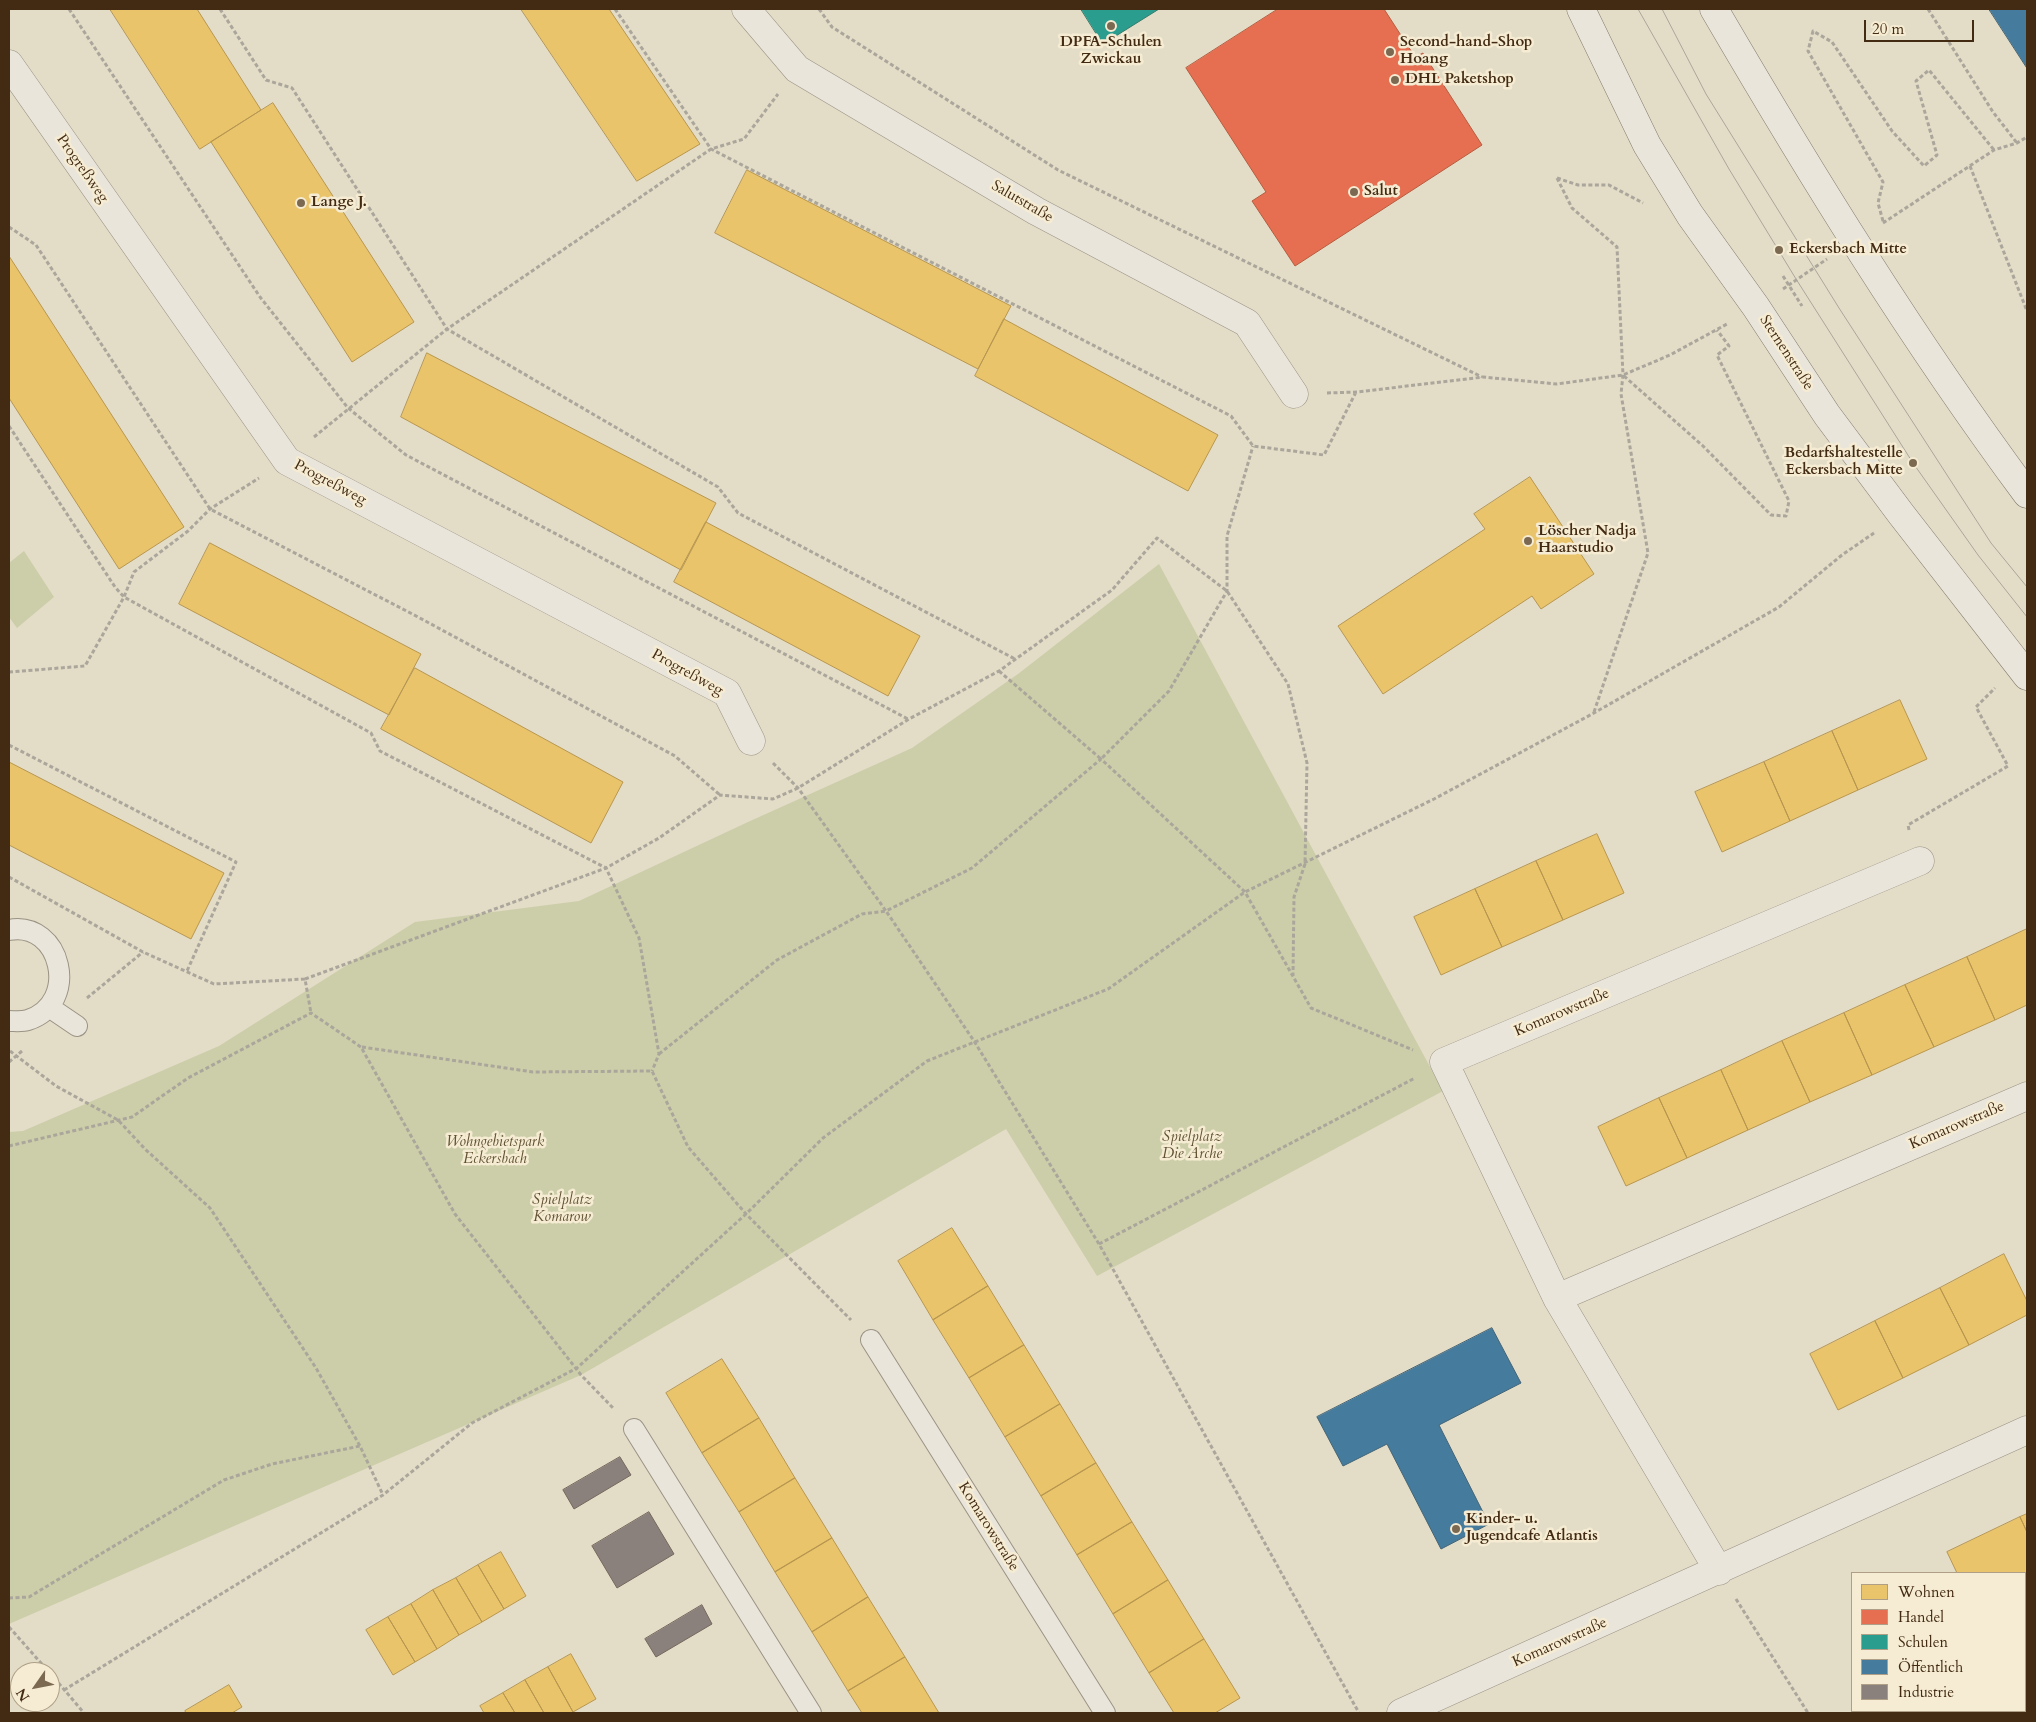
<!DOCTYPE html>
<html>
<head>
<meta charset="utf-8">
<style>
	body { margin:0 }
	#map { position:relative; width:2036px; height:1722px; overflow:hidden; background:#e3dcc7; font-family:Cardo,serif }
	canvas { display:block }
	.frame { position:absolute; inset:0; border:10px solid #432b13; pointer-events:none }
	.legend { position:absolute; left:1851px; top:1572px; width:175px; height:140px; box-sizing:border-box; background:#f5ecd3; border:1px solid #ae9f86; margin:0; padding:6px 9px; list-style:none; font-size:15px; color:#432b13 }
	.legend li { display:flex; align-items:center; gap:10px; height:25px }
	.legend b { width:25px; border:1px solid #ae9f86 }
	.north { position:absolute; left:10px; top:1662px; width:50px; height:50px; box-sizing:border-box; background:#f5ecd3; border:1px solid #ae9f86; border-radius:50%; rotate:237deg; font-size:14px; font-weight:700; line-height:20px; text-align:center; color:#432b13 }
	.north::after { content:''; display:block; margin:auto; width:18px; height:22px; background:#7b6952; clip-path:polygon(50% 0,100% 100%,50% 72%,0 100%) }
	.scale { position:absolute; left:1864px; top:20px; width:110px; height:22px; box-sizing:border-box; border:2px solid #432b13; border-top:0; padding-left:6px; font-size:15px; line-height:18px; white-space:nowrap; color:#432b13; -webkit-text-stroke:4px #f5ecd3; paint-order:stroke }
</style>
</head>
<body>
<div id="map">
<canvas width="2036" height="1722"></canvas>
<div class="frame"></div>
<ul class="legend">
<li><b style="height:14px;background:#e9c46a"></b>Wohnen</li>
<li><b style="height:14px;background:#e76f51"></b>Handel</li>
<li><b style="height:14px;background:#2a9d8f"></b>Schulen</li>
<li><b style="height:14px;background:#457b9d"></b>Öffentlich</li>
<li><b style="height:14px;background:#8a817c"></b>Industrie</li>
</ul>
<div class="north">N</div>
<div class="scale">20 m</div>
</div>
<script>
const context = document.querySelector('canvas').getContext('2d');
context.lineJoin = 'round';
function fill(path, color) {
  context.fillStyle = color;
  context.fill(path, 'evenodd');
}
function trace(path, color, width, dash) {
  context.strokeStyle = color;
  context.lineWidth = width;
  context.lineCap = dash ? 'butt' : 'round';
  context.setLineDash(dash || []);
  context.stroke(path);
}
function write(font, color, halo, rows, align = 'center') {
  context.font = font + ' Cardo,serif';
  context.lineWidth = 5;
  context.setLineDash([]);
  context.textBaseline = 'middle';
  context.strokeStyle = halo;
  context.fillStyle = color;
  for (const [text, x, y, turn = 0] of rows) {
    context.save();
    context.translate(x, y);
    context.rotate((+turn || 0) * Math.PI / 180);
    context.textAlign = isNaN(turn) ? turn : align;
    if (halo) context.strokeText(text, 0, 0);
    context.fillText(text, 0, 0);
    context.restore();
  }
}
const green = new Path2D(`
	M24 551 54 597 17 628 9 617V563Z
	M1159 564 1443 1091 1097 1276 1006 1129 581 1375 9 1624V1132L23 1131 219 1046 415 922 579 901 748 822 912 748 1018 674Z`);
const homes = new Path2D(`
	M110 9H197L261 110 200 149Z
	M521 9H609L700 144 637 181Z
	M273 103 414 322 352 362 211 142Z
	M747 170 1011 306 978 369 715 233Z
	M9 256 184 527 119 569 9 398Z
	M1004 319 1218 435 1188 491 975 376Z
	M427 353 716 503 681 570 401 417Z
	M1530 477 1594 574 1541 609 1532 596 1383 694 1338 626 1485 529 1474 514Z
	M706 522 920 636 888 696 674 582Z
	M210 543 421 654 389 715 179 604Z
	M415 668 623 782 591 843 381 729Z
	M1900 700 1927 759 1858 790 1832 731Z
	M1832 731 1858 790 1790 821 1764 762Z
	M9 762 224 873 191 939 9 845Z
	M1764 762 1790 821 1722 852 1695 792Z
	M1597 834 1624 893 1563 920 1536 861Z
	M1536 861 1563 920 1502 947 1475 889Z
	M1475 889 1502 947 1441 975 1414 917Z
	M2027 929V1005L1995 1020 1967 957Z
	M1967 957 1995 1020 1934 1047 1905 985Z
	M1905 985 1934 1047 1872 1075 1844 1013Z
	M1844 1013 1872 1075 1810 1102 1782 1041Z
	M1782 1041 1810 1102 1748 1130 1721 1070Z
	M1721 1070 1748 1130 1687 1158 1659 1098Z
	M1659 1098 1687 1158 1626 1186 1598 1127Z
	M952 1228 988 1286 933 1320 898 1261Z
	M2004 1254 2027 1301V1315L1969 1345 1940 1288Z
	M988 1286 1024 1345 969 1378 933 1320Z
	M1940 1288 1969 1345 1903 1378 1875 1321Z
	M1875 1321 1903 1378 1838 1410 1810 1354Z
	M1024 1345 1060 1404 1005 1437 969 1378Z
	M722 1359 759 1418 702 1453 666 1393Z
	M1060 1404 1096 1463 1041 1496 1005 1437Z
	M759 1418 795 1478 739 1512 702 1453Z
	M1096 1463 1132 1522 1077 1555 1041 1496Z
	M795 1478 832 1538 775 1572 739 1512Z
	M2027 1514V1532L2020 1517Z
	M2020 1517 2027 1532V1591L2025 1593V1573H1957L1947 1552Z
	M1132 1522 1168 1580 1113 1614 1077 1555Z
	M832 1538 868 1597 812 1632 775 1572Z
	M501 1552 526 1596 504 1609 478 1565Z
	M478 1565 504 1609 482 1622 456 1578Z
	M456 1578 482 1622 459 1635 433 1590Z
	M1168 1580 1204 1639 1149 1673 1113 1614Z
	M433 1590 459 1635 437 1649 411 1604Z
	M868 1597 905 1657 848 1691 812 1632Z
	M411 1604 437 1649 415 1662 388 1617Z
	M388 1617 415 1662 393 1675 366 1630Z
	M1204 1639 1240 1698 1215 1713H1174L1149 1673Z
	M571 1654 596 1699 573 1712 548 1667Z
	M905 1657 939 1713H862L848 1691Z
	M548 1667 573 1712 571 1713H544L525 1680Z
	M525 1680 544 1713H515L503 1693Z
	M229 1685 242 1707 232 1713H186L185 1711Z
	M503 1693 515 1713H484L480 1706Z`);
const shops = new Path2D(`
	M1278 9H1384L1415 57 1423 53 1482 145 1295 266 1252 201 1266 192 1186 68Z`);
const schools = new Path2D(`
	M1081 9H1159L1103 44Z`);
const public = new Path2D(`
	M1989 9H2027V68Z
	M1492 1328 1521 1383 1439 1425 1489 1524 1441 1549 1387 1444 1343 1466 1317 1417Z`);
const industry = new Path2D(`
	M620 1457 631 1475 574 1509 563 1490Z
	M649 1512 674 1554 617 1588 592 1546Z
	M702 1605 712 1624 656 1657 645 1639Z`);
const path = new Path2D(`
	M69 9 260 297 348 408 406 455 908 719
	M220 9 266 80 292 88 447 329 718 487 738 513 1015 659
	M615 9 711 149 1231 416 1253 446 1324 455 1356 392
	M819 9 832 27 1058 170 1482 377
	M1928 9 1993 112 2017 143
	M1970 166 2027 311
	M1557 178 1572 208 1617 247 1623 375 1621 394 1648 553 1594 712
	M1557 178 1578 185H1609L1643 203
	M1883 221 1878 203 1883 182 1808 51 1813 31 1832 42 1892 131 1924 166 1937 155 1916 81 1929 70 1994 150
	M1883 223 1994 150 2017 143 2027 137
	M9 227 36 245 210 509 418 617 675 756 720 795
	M1783 276 1802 306
	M1783 289 1827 259
	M1624 376 1703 446 1771 515 1786 516 1789 501 1717 355 1729 346 1717 330
	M1327 393 1357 392 1483 377 1557 384 1623 375 1670 355 1727 324
	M9 426 115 587 124 597 371 733 380 751 606 868 639 938 659 1054 652 1071
	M314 437 447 329 711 149 744 139 778 94
	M999 671 1101 759 1169 691 1227 591V536L1253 446
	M9 672 85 666 124 597 134 572 188 531 210 509 259 478
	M9 745 236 862 187 971
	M773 763 798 788 886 911 972 868 1101 759 1245 892 1311 1008 1413 1050
	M1909 830 1908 825 2008 766 1976 707 1995 688
	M9 877 143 952 214 984 305 979 311 1013
	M305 979 606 868 659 838 720 795 773 799 798 788 909 719 999 671 1112 590 1157 538 1227 591 1288 684 1307 763 1305 864 1294 897 1293 976
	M87 998 143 952
	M362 1047 533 1072 652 1071 688 1147 746 1214 851 1320
	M10 1051 56 1086 118 1120 145 1149 210 1208 316 1368 360 1446 383 1495
	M659 1054 777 960 862 914 886 911 974 1041 1099 1244 1359 1713
	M9 1062 22 1051
	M9 1146 132 1117 188 1078 311 1013 361 1047 455 1214 581 1375 614 1409
	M1099 1244 1415 1078
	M9 1598 29 1597 224 1480 272 1464 360 1446
	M1736 1599 1808 1713
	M9 1627 49 1672
	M50 1673 84 1713
	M64 1690 383 1495 472 1423 577 1368 746 1214 823 1138 927 1061 1108 989 1245 892 1434 799 1594 713 1779 607 1842 555 1874 533`);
const lane = new Path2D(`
	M9 930C61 920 81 1003 28 1020 22 1022 15 1021 9 1021
	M49 1007 77 1026
	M871 1340 1105 1713
	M634 1429 811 1713`);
const street = new Path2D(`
	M746 9 797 69 1036 211 1247 323 1294 394
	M9 64 287 461 727 693 751 741
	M1557 1298 2027 1096
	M1719 1571 1557 1298 1444 1062 1920 861
	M1401 1713 2027 1430`);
const secondary = new Path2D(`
	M1581 9 1647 145 1690 215 1756 307 1827 415 1901 514 2027 676
	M1714 9C1811 175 1912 339 2027 494`);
const tram = new Path2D(`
	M1638 9 1729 169 1796 279 1913 463 1978 555 2027 617
	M1662 9 1706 94 1839 308 1991 543 2027 587`);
const markers = [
	[1111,26,5,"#7b6952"],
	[1390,52,5,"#7b6952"],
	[1395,80,5,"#7b6952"],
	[1354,192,5,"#7b6952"],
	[301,203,5,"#7b6952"],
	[1779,250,5,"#7b6952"],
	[1913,463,5,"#7b6952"],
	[1528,541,5,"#7b6952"],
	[1456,1529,5,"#7b6952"]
];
const poiNames = [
	["DPFA-Schulen",1111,43,"center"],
	["Zwickau",1111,60,"center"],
	["Second-hand-Shop",1400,43],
	["Hoang",1400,60],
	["DHL Paketshop",1405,80],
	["Salut",1364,192],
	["Lange J.",311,203],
	["Eckersbach Mitte",1789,250],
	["Bedarfshaltestelle",1903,454,"right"],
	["Eckersbach Mitte",1903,471,"right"],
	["Löscher Nadja",1538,532],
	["Haarstudio",1538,549],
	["Kinder- u.",1466,1520],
	["Jugendcafe Atlantis",1466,1537]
];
const streetNames = [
	["Progreßweg",82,169,55],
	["Salutstraße",1022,202,30],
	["Sternenstraße",1786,353,57],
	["Progreßweg",330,483,28],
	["Progreßweg",687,673,29],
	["Komarowstraße",1562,1013,-23],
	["Komarowstraße",1957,1126,-23],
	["Komarowstraße",988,1527,58],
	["Komarowstraße",1560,1643,-24]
];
const parkNames = [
	["Spielplatz",1192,1138],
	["Die Arche",1192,1155],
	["Wohngebietspark",495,1143],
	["Eckersbach",495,1160],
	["Spielplatz",562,1201],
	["Komarow",562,1218]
];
fill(green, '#cccea9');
fill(homes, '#e9c46a');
trace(homes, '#b79650', 1);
fill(shops, '#e76f51');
trace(shops, '#b65b3e', 1);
fill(schools, '#2a9d8f');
trace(schools, '#327b6a', 1);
fill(public, '#457b9d');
trace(public, '#446374', 1);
fill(industry, '#8a817c');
trace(industry, '#75675c', 1);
trace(lane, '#9a9384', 22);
trace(street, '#9a9384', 29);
trace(secondary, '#827b6d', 29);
trace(path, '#aba69b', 3, [4, 2.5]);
trace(lane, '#e9e5db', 20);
trace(street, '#e9e5db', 28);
trace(secondary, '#e9e5db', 28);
trace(tram, '#aba69b', 1);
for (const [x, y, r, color] of markers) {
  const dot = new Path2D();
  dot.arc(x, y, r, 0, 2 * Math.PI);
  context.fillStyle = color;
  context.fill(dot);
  trace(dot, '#f5ecd3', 2);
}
write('bold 15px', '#432b13', '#f5ecd3', poiNames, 'left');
write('15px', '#432b13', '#f5ecd3', streetNames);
write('italic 15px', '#605132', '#f5ecd3', parkNames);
</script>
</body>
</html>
